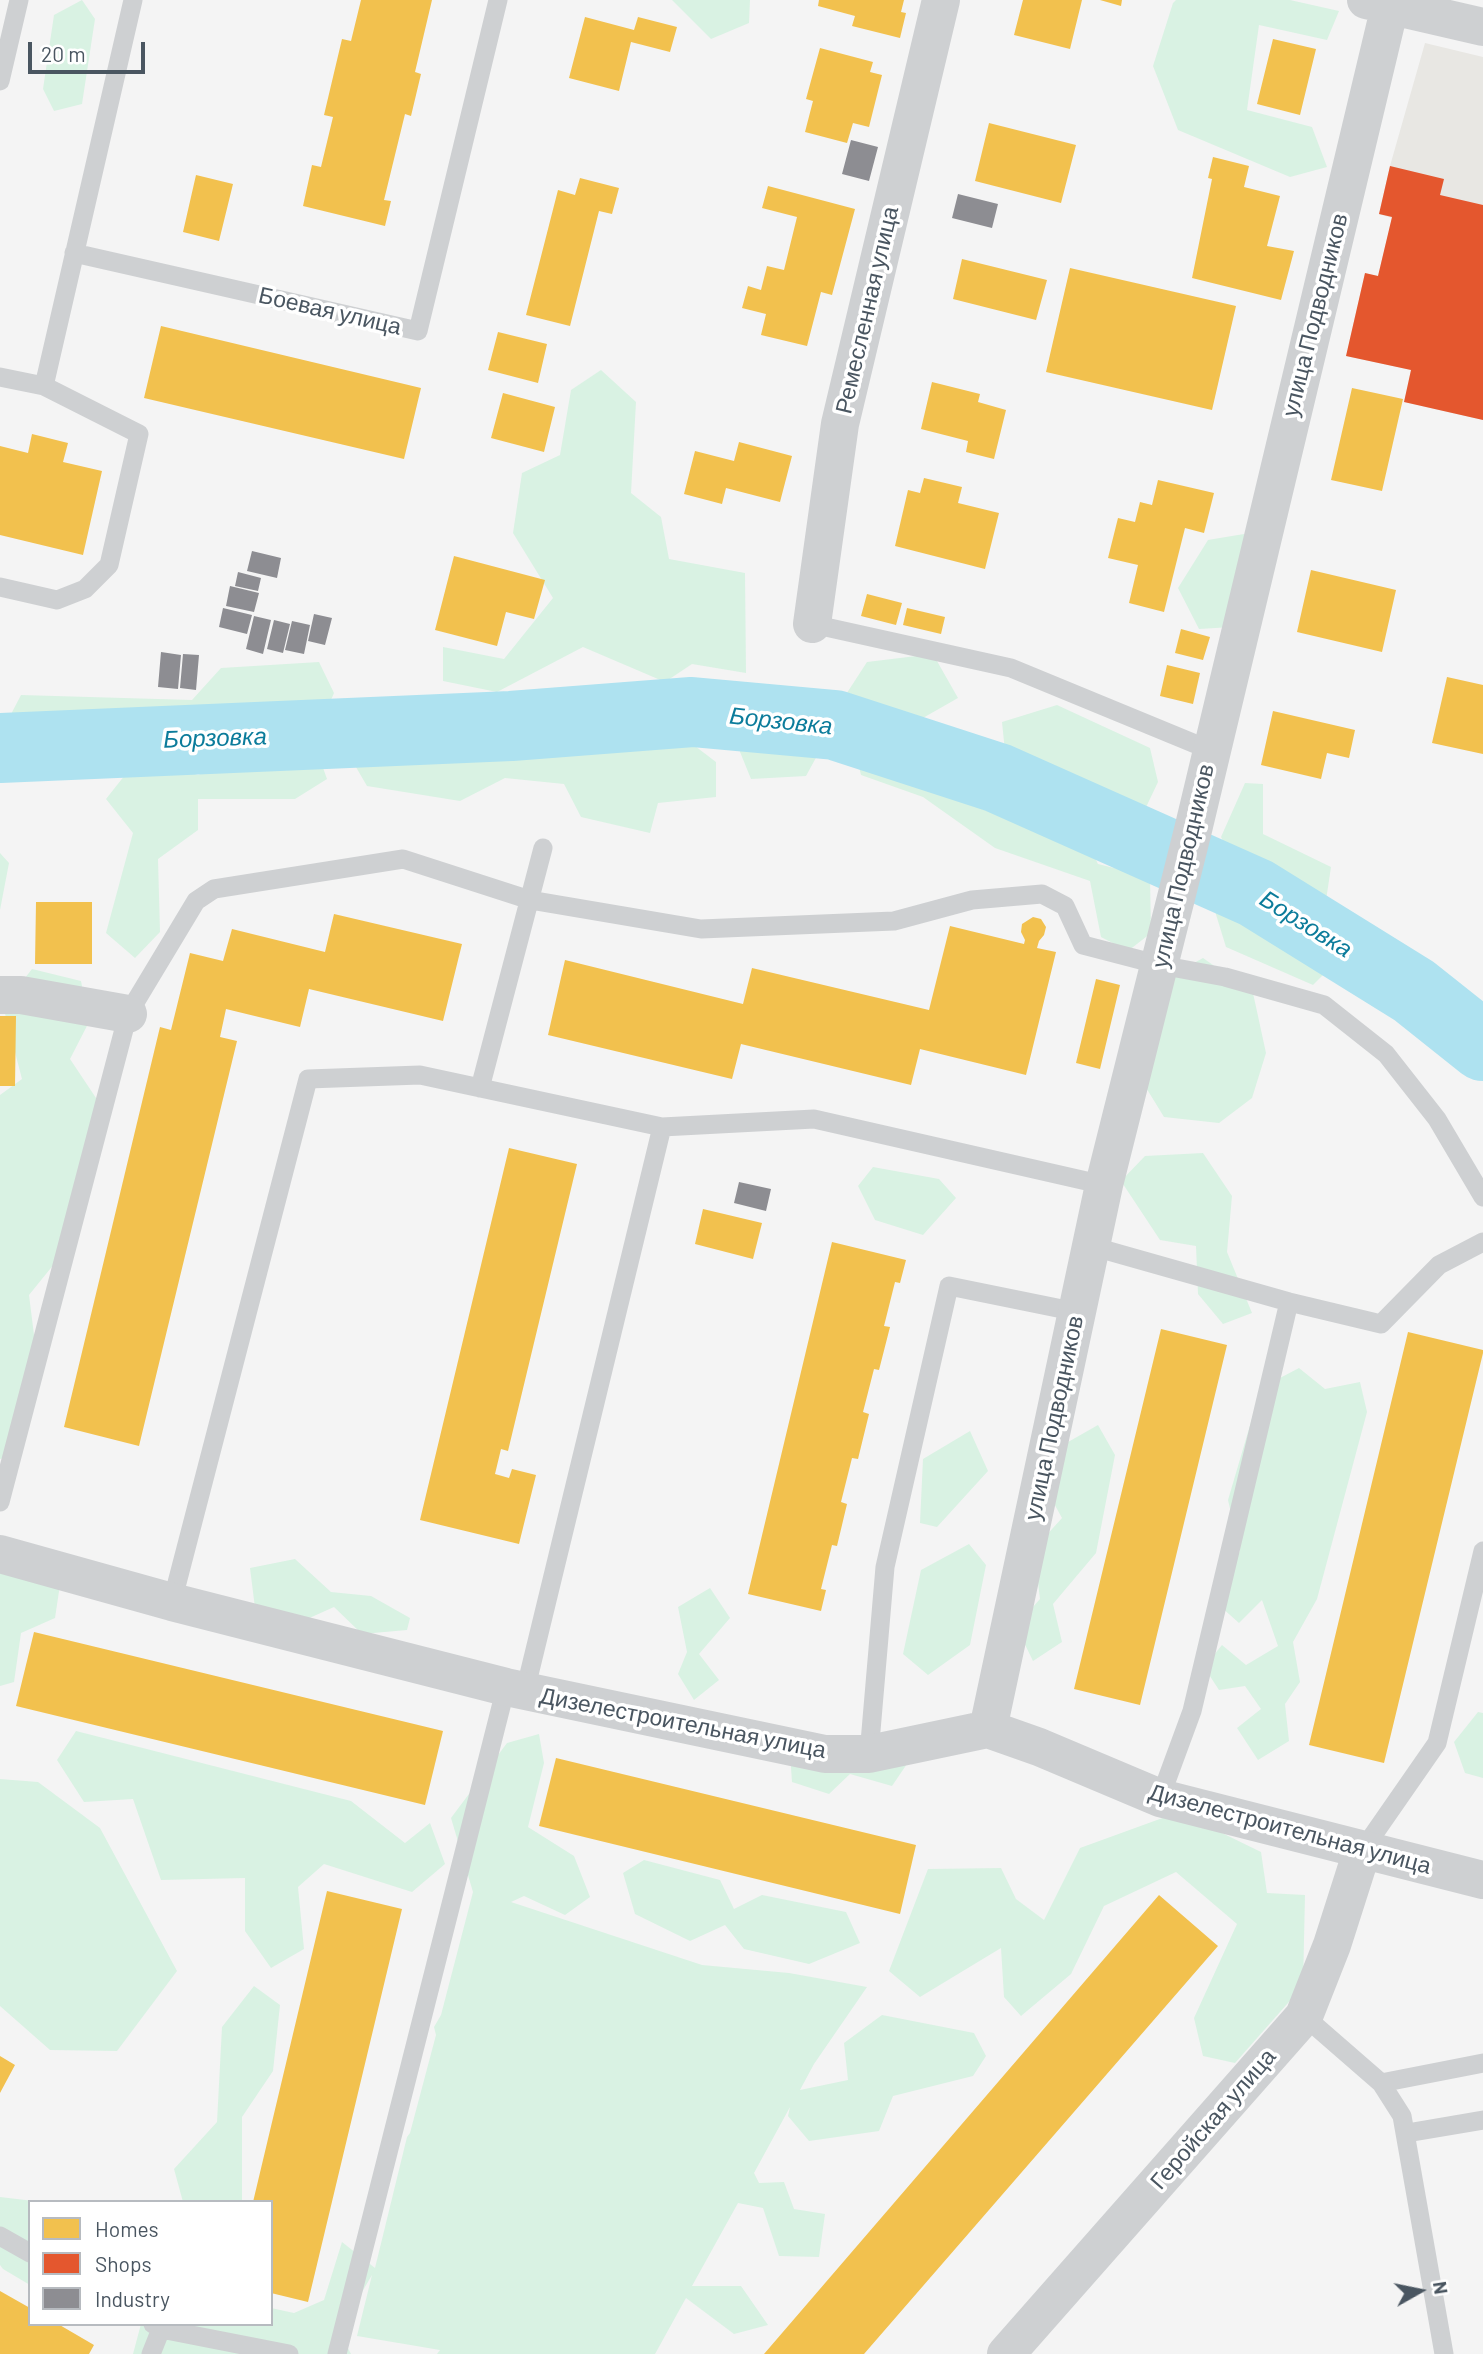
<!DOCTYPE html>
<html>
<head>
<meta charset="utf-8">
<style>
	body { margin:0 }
	#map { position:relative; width:1483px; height:2354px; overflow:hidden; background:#f4f4f4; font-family:Barlow,sans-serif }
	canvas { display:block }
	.legend { position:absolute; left:28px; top:2200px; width:245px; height:126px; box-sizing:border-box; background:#fff; border:2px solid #b7bbc0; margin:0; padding:9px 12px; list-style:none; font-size:21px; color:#4a5661 }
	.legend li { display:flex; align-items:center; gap:14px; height:35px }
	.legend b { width:35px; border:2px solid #b7bbc0 }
	.north { position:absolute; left:1385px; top:2256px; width:70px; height:70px; -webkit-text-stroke:5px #fff; paint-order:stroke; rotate:81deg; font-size:19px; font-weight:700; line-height:28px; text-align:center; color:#4a5661 }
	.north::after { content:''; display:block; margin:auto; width:24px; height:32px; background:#4a5661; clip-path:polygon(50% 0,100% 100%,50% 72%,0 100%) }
	.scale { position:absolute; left:28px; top:42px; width:117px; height:32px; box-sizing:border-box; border:4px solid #4a5661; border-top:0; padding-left:9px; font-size:21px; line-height:24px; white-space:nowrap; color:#4a5661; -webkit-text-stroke:5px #fff; paint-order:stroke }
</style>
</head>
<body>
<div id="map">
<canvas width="1483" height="2354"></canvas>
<ul class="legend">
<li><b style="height:19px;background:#f2c14e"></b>Homes</li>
<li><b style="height:19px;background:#e4572e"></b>Shops</li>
<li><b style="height:19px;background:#8d8d92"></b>Industry</li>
</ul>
<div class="north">N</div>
<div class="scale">20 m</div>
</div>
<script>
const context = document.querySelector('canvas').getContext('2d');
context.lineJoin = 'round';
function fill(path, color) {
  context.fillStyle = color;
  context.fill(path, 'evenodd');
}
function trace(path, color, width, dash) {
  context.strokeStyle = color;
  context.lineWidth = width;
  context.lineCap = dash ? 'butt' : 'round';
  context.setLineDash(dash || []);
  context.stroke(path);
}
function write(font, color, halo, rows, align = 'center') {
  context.font = font + ' Barlow,sans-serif';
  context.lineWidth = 7;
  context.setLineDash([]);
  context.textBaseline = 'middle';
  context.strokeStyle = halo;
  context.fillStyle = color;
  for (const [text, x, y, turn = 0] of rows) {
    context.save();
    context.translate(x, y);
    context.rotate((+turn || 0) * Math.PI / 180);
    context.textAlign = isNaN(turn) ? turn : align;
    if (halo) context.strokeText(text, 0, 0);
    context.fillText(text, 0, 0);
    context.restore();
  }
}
const commercial = new Path2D(`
	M1425 43 1483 57V420L1404 402 1411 370 1346 356 1365 273 1378 276 1392 218 1379 214 1390 166Z`);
const green = new Path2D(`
	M82 0 95 19 82 104 54 111 43 89 54 15Z
	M672 0H750L749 23 711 39Z
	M1176 0H1290L1339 11 1327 40 1259 25 1247 110 1312 127 1327 167 1290 177 1178 130 1153 66 1173 3Z
	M601 370 636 402 631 493 661 517 669 559 745 573 746 673 692 664 665 682 583 647 497 692 443 681V647L504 659 553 598 513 533 522 473 560 455 571 390Z
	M1244 534 1252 559 1232 627 1199 629 1178 588 1208 540Z
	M933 654 958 698 900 731 910 771 968 779 1018 820 1082 831 1098 864 1150 877 1151 933 1128 951 1101 937 1090 881 995 848 923 797 861 775 843 699 867 662Z
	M319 662 334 693 320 726 234 719 183 706 148 729 25 735 9 718 21 695 192 700 221 668Z
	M757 699 805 712 818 754 806 776 751 779 736 742Z
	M1057 705 1150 748 1158 782 1139 822 1107 824 1006 761 1002 722Z
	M670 727 716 762V797L658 803 650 833 581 817 564 784 505 778 460 801 367 786 353 762 372 741 470 754 502 735Z
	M316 748 327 779 295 799H198V830L158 859 160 932 135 958 106 933 133 833 106 799 140 756 198 775 254 749Z
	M1245 783 1263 784V834L1331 867 1325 907 1346 952 1313 985 1226 947 1214 908 1241 878 1221 837Z
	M0 853 9 863 0 910Z
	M1203 958 1253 993 1266 1053 1252 1098 1219 1123 1164 1117 1145 1086 1167 978Z
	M32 969 81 981 89 1022 70 1059 98 1101 63 1253 29 1295 36 1351 3 1458 0 1459V1095L22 1079 3 1006Z
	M1203 1153 1232 1196 1227 1252 1252 1313 1223 1324 1198 1294 1196 1246 1160 1240 1121 1181 1145 1156Z
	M873 1167 939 1179 956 1198 923 1235 875 1220 858 1186Z
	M1299 1368 1325 1389 1360 1382 1367 1412 1317 1599 1293 1642 1300 1682 1285 1704 1289 1741 1258 1760 1237 1728 1261 1709 1245 1686 1219 1690 1204 1667 1222 1645 1246 1665 1278 1646 1262 1600 1239 1623 1211 1598 1240 1551 1228 1500 1261 1388Z
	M1098 1425 1115 1455 1096 1553 1053 1604 1062 1642 1033 1661 1016 1626 1040 1599 1034 1549 1062 1518 1046 1489 1054 1450Z
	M970 1431 988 1471 937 1527 920 1523 923 1459Z
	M969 1544 986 1565 970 1645 928 1675 903 1654 921 1570Z
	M295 1559 331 1592 371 1596 410 1618 407 1630 362 1634 334 1607 296 1624 255 1608 250 1568Z
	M0 1570 61 1578 55 1618 21 1633 14 1682 0 1686Z
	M710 1588 730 1618 699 1654 719 1680 694 1700 678 1674 687 1652 678 1607Z
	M1478 1712 1483 1713V1778L1465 1773 1454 1742Z
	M76 1731 351 1801 405 1843 430 1823 445 1864 412 1892 324 1864 298 1887 304 1949 271 1968 245 1931V1878L161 1880 133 1799 84 1802 57 1760Z
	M539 1734 544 1763 528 1827 574 1856 590 1897 565 1915 524 1896 511 1902 702 1965 789 1973 867 1987 814 2064 800 2090 848 2080 844 2043 882 2015 974 2033 986 2056 973 2076 893 2096 879 2131 809 2141 788 2116 790 2107 754 2173 759 2183 784 2182 794 2209 825 2214 819 2257 779 2256 763 2208 738 2203 692 2286H741L768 2325 734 2334 686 2298 655 2354H437L440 2350 357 2336 372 2275 339 2331 351 2354H133L141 2324H271V2308L294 2313 324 2300 342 2242 375 2268 407 2137 410 2133 436 2035 434 2027 441 2015 473 1892 451 1818 507 1743Z
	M790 1753 911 1758 892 1786 850 1774 829 1794 792 1782Z
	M0 1779 38 1782 100 1828 177 1971 117 2051 50 2050 0 2006Z
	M1179 1812 1261 1852 1267 1893 1305 1895 1303 1986 1235 2063 1203 2056 1194 2018 1237 1924 1176 1872 1104 1906 1071 1974 1021 2016 1004 1997 1001 1948 920 1997 889 1971 928 1869 1001 1868 1016 1899 1044 1920 1080 1848Z
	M644 1860 720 1880 734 1909 762 1895 846 1912 860 1943 809 1964 744 1949 725 1925 690 1941 635 1914 623 1873Z
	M254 1986 280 2005 273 2071 242 2117V2202H183L174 2169 217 2122 222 2027Z
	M0 2197 42 2202H30V2285L3 2269 0 2265Z`);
const homes = new Path2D(`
	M361 0H432L415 72 421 74 411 116 405 114 384 200 391 201 385 226 303 206 312 165 321 167 333 117 324 115 342 39 351 41Z
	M819 0H904L901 12 906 13 900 38 852 26 855 16 818 6Z
	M1023 0H1082L1070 49 1014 35Z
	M1100 0H1122L1121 6Z
	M585 17 634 30 638 17 677 27 670 52 631 42 619 91 569 78Z
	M1273 39 1316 49 1300 115 1257 104Z
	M820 48 873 62 870 72 882 75 869 127 853 123 847 143 805 132 813 101 806 99Z
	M989 123 1076 145 1061 203 975 181Z
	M1213 157 1249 166 1244 187 1280 196 1267 246 1294 251 1281 300 1192 278 1212 179 1208 178Z
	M196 175 233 184 219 241 183 232Z
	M580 178 619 188 612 214 599 211 570 326 526 315 558 190 575 195Z
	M768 186 855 209 832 295 821 292 807 346 761 335 766 314 742 308 748 286 761 290 767 266 784 270 797 217 762 208Z
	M962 259 1047 280 1036 320 953 299Z
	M1070 268 1236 306 1212 410 1046 372Z
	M161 326 421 388 404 459 144 398Z
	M498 332 547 344 538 383 488 370Z
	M932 382 980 394 978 402 1006 410 994 459 966 452 968 441 921 429Z
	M1352 388 1403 399 1382 491 1331 480Z
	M503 393 555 407 544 452 491 438Z
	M32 434 68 443 63 462 102 471 83 555 0 535V446L28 453Z
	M739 442 792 456 780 502 726 488 722 504 684 494 695 451 734 461Z
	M924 478 962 487 958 503 999 513 985 569 895 546 908 490 920 493Z
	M1158 480 1214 493 1204 533 1185 528 1164 612 1129 603 1138 565 1108 558 1118 518 1135 522 1140 502 1152 505Z
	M454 556 545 580 534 619 506 612 497 646 435 630Z
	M1311 570 1396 590 1382 652 1297 632Z
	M867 594 902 603 896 625 861 616Z
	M907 608 945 617 941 634 903 625Z
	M1181 629 1210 637 1203 660 1175 653Z
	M1167 665 1200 673 1193 704 1160 696Z
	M1447 677 1483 685V754L1432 743Z
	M1273 711 1355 730 1349 758 1327 753 1321 779 1261 765Z
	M36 902H92V964H35Z
	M334 914 462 944 443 1021 309 989 300 1027 226 1009 220 1037 237 1041 139 1446 64 1427 160 1027 171 1030 190 953 223 961 232 929 325 952Z
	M1033 917 1041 919 1046 927 1044 935 1039 941 1037 948 1056 952 1026 1075 920 1049 911 1085 741 1044 732 1079 548 1035 565 960 743 1004 752 968 929 1010 950 926 1024 944 1025 940 1021 932 1022 924Z
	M1096 979 1120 985 1100 1069 1076 1063Z
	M0 1016H16L15 1086H0Z
	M509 1148 577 1164 508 1451 501 1449 495 1474 509 1478 512 1469 536 1475 519 1544 420 1520Z
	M703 1209 762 1223 753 1259 695 1244Z
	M832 1242 906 1260 900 1283 895 1282 884 1326 890 1327 879 1370 874 1369 863 1412 869 1414 858 1459 852 1458 841 1502 847 1504 837 1546 832 1545 821 1589 826 1590 821 1611 748 1594Z
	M1161 1329 1227 1345 1140 1705 1074 1689Z
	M1408 1332 1483 1350V1353L1384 1763 1309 1745Z
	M34 1632 443 1731 425 1805 16 1706Z
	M556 1758 916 1845 900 1914 539 1826Z
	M327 1891 402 1909 308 2302 271 2293V2202H253Z
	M1159 1895 1218 1946 864 2354H764Z
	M0 2056 15 2065 0 2093Z
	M0 2291 30 2308V2324H58L94 2345 89 2354H0Z`);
const shops = new Path2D(`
	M1390 166 1444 179 1440 195 1483 205V420L1404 402 1411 370 1346 356 1365 273 1378 276 1392 217 1379 214Z`);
const industry = new Path2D(`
	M851 140 878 147 869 181 842 174Z
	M958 194 998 204 992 228 952 218Z
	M252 551 281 558 277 578 247 571Z
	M238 572 261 578 258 591 235 586Z
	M230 586 259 593 254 612 226 606Z
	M223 608 252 615 247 634 219 627Z
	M314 614 332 618 325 645 308 641Z
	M254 616 271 620 263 654 246 649Z
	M274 620 290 624 283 653 267 649Z
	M292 621 310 625 304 654 285 650Z
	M161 652 181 655 178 689 158 687Z
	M183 654 199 655 196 690 180 688Z
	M739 1182 771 1189 766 1211 734 1203Z`);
const river = new Path2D(`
	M0 748 511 726 692 712 835 725 998 778 1256 893 1414 991 1483 1046`);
const lane = new Path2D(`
	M0 81 19 0
	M74 253 418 331 498 0
	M0 377 44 386
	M0 587 57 600 85 589 109 565 139 434 44 386 133 0
	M812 624 1011 668 1210 750
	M480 1088 543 848
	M1091 1246 1289 1302 1381 1324 1439 1265 1483 1242
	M0 1502 128 1014 196 901 214 889 403 859 530 900 701 929 894 921 972 900 1042 894 1065 906 1083 945 1160 965 1225 977 1324 1005 1386 1054 1437 1119 1483 1197
	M172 1602 308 1079 420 1075 662 1127 814 1119 1104 1185
	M525 1691 662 1127
	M869 1754 885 1567 949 1286 1077 1312
	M1160 1798 1192 1711 1289 1302
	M1362 1851 1437 1743 1483 1551
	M1304 2016 1381 2083 1402 2116 1444 2354
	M1381 2083 1483 2063
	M1407 2133 1483 2120
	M0 2236 30 2253
	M153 2324 161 2329 289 2354
	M151 2354 161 2329
	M337 2354 506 1687`);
const street = new Path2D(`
	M1366 0 1483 27
	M812 624 840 424 941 0
	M0 995H21L128 1014
	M0 1554 172 1602 506 1687 825 1754H869L988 1729 1039 1747 1160 1798 1483 1880
	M988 1729 1104 1185 1193 830 1390 6
	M1006 2354 1304 2016 1332 1945 1362 1851`);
const streetNames = [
	["Ремесленная улица",867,310,-77],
	["Боевая улица",330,311,13],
	["улица Подводников",1315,315,-76],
	["улица Подводников",1183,866,-77],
	["улица Подводников",1054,1418,-78],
	["Дизелестроительная улица",683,1723,11],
	["Дизелестроительная улица",1290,1829,15],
	["Геройская улица",1213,2119,-49]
];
const waterNames = [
	["Борзовка",781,721,6],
	["Борзовка",215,738,-2],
	["Борзовка",1306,924,32]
];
fill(commercial, '#e8e7e3');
fill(green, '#d9f2e3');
fill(homes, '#f2c14e');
fill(shops, '#e4572e');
fill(industry, '#8d8d92');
trace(river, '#aee2f0', 70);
trace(lane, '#ced0d2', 19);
trace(street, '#ced0d2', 38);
write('23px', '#4a5661', '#fff', streetNames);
write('italic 24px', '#0c7c9b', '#fff', waterNames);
</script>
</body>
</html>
